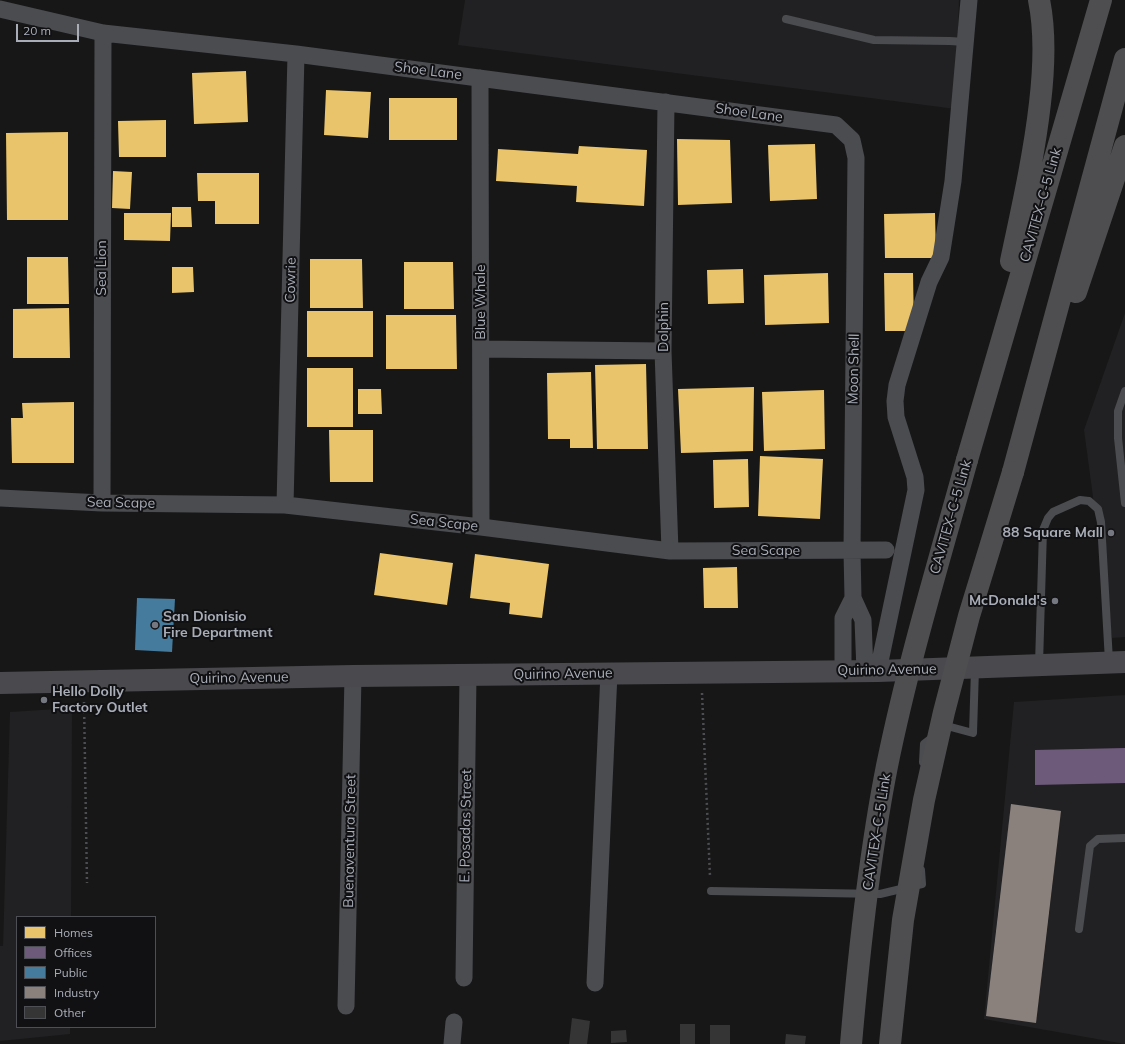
<!DOCTYPE html>
<html>
<head>
<meta charset="utf-8">
<style>
	body { margin:0 }
	#map { position:relative; width:1125px; height:1044px; overflow:hidden; background:#171717; font-family:Mulish,sans-serif }
	canvas { display:block }
	.legend { position:absolute; left:16px; top:916px; width:140px; height:112px; box-sizing:border-box; background:#111113; border:1px solid #4d4f55; margin:0; padding:5px 7px; list-style:none; font-size:12px; color:#a8adb8 }
	.legend li { display:flex; align-items:center; gap:8px; height:20px }
	.legend b { width:20px; border:1px solid #4d4f55 }
	.scale { position:absolute; left:16px; top:24px; width:63px; height:18px; box-sizing:border-box; border:2px solid #a8adb8; border-top:0; padding-left:5px; font-size:12px; line-height:14px; white-space:nowrap; color:#a8adb8; -webkit-text-stroke:3px #111113; paint-order:stroke }
</style>
</head>
<body>
<div id="map">
<canvas width="1125" height="1044"></canvas>
<ul class="legend">
<li><b style="height:11px;background:#e9c46a"></b>Homes</li>
<li><b style="height:11px;background:#6d597a"></b>Offices</li>
<li><b style="height:11px;background:#457b9d"></b>Public</li>
<li><b style="height:11px;background:#8a817c"></b>Industry</li>
<li><b style="height:11px;background:#353536"></b>Other</li>
</ul>
<div class="scale">20 m</div>
</div>
<script>
const context = document.querySelector('canvas').getContext('2d');
context.lineJoin = 'round';
function fill(path, color) {
  context.fillStyle = color;
  context.fill(path, 'evenodd');
}
function trace(path, color, width, dash) {
  context.strokeStyle = color;
  context.lineWidth = width;
  context.lineCap = dash ? 'butt' : 'round';
  context.setLineDash(dash || []);
  context.stroke(path);
}
function write(font, color, halo, rows, align = 'center') {
  context.font = font + ' Mulish,sans-serif';
  context.lineWidth = 4;
  context.setLineDash([]);
  context.textBaseline = 'middle';
  context.strokeStyle = halo;
  context.fillStyle = color;
  for (const [text, x, y, turn = 0] of rows) {
    context.save();
    context.translate(x, y);
    context.rotate((+turn || 0) * Math.PI / 180);
    context.textAlign = isNaN(turn) ? turn : align;
    if (halo) context.strokeText(text, 0, 0);
    context.fillText(text, 0, 0);
    context.restore();
  }
}
const built = new Path2D(`
	M465 0H959L956 109 458 45Z
	M1125 313V637L1112 638 1084 430Z
	M1125 695V1044L984 1019 1014 702Z
	M72 708 71 917H17V1027H70V1034L0 1041V946H3L10 712Z`);
const homes = new Path2D(`
	M246 71 248 122 194 124 192 73Z
	M326 90 371 92 368 138 324 135Z
	M389 98H457V140H389Z
	M166 120V157H119L118 121Z
	M68 132V220H7L6 133Z
	M677 139 730 140 732 203 678 205Z
	M815 144 817 199 770 201 768 145Z
	M579 146 647 150 644 206 576 202 577 186 496 181 498 149 578 154Z
	M113 171 132 172 130 209 112 208Z
	M197 173H259V224H215V201H198Z
	M172 207H191L192 227H172Z
	M124 213H171L170 241 124 240Z
	M935 213 936 258H885L884 214Z
	M27 257H68L69 304H27Z
	M310 259H362L363 308H310Z
	M404 262H453L454 309H404Z
	M172 267H193L194 292 172 293Z
	M743 269 744 303 708 304 707 270Z
	M828 273 829 323 765 325 764 275Z
	M884 273H913L914 331H885Z
	M69 308 70 358H13V309Z
	M307 311H373V357H307Z
	M386 315H456L457 369H386Z
	M646 364 648 449H597L595 365Z
	M307 368H353V427H307Z
	M591 372 593 448H570V439H548L547 373Z
	M754 387 753 451 681 453 678 389Z
	M358 389H381L382 414H358Z
	M824 390 825 449 764 451 762 392Z
	M74 402V463H12L11 418H23L22 403Z
	M329 430H373V482H330Z
	M760 456 823 459 820 519 758 516Z
	M748 459 749 507 714 508 713 460Z
	M380 553 453 563 447 605 374 595Z
	M475 554 549 564 542 618 509 614 510 603 470 598Z
	M737 567 738 608H704L703 568Z`);
const offices = new Path2D(`
	M1125 748V783L1035 785V750Z`);
const public = new Path2D(`
	M137 598 175 599 172 652 135 650Z`);
const industry = new Path2D(`
	M1011 804 1061 811 1036 1023 986 1016Z`);
const building = new Path2D(`
	M572 1018 590 1021 587 1044H569Z
	M680 1024H695V1044H680Z
	M710 1025H730V1044H710Z
	M626 1030 627 1042 611 1043V1031Z
	M786 1034 806 1036 805 1044H785Z`);
const path = new Path2D(`
	M702 693 710 876
	M84 702 87 883`);
const lane = new Path2D(`
	M786 19 874 40 950 41 965 42
	M1125 391 1118 411V438L1125 503
	M1039 664 1043 530 1048 518 1053 512 1080 500 1089 501 1098 509 1101 522 1109 661
	M943 729 947 726 973 733 975 669
	M923 762 924 744 933 737
	M711 891 880 894 922 884 921 870
	M1079 929 1090 846 1098 839 1125 838`);
const street = new Path2D(`
	M0 9 103 33 296 54 836 125 852 140 856 158 852 551 853 598 863 620 865 671
	M480 78 481 527
	M666 102 663 351 670 551
	M481 349 663 351
	M0 498 102 503 285 505 481 527 670 551 886 550
	M102 503 103 33
	M285 505 296 54
	M843 671V618L853 598
	M878 671 916 490 915 477 896 417 895 401 897 385 929 282 941 257 953 181 969 0
	M464 978 468 675
	M595 983 609 673
	M346 1006 353 676
	M452 1044 454 1022`);
const secondary = new Path2D(`
	M0 683 353 676 878 671 1125 662`);
const highway = new Path2D(`
	M1011 261C1022 209 1034 156 1040 103 1044 69 1046 34 1039 0
	M1076 292 1125 146
	M967 460 1101 0
	M1013 472 1125 59`);
const highwayBridge = new Path2D(`
	M851 1044C859 951 869 857 887 766 908 663 939 561 967 460
	M890 1044 903 920 924 800 944 712 969 616 1013 472`);
const markers = [
	[1111,533,4,"#757880"],
	[1055,601,4,"#757880"],
	[155,625,4,"#757880"],
	[44,700,4,"#757880"]
];
const streetNames = [
	["Shoe Lane",428,71,7],
	["Shoe Lane",749,113,8],
	["CAVITEX–C-5 Link",1041,205,-74],
	["Sea Lion",102,268,-90],
	["Cowrie",291,280,-89],
	["Blue Whale",481,302,-90],
	["Dolphin",664,327,-90],
	["Moon Shell",854,369,-89],
	["Sea Scape",121,503,1],
	["CAVITEX–C-5 Link",951,517,-74],
	["Sea Scape",444,523,6],
	["Sea Scape",766,551],
	["Quirino Avenue",887,670,-1],
	["Quirino Avenue",563,674,-1],
	["Quirino Avenue",239,678,-1],
	["E. Posadas Street",466,826,-89],
	["CAVITEX–C-5 Link",877,832,-81],
	["Buenaventura Street",350,841,-89]
];
const poiNames = [
	["88 Square Mall",1103,533],
	["McDonald's",1047,601],
	["San Dionisio",163,617,"left"],
	["Fire Department",163,633,"left"],
	["Hello Dolly",52,692,"left"],
	["Factory Outlet",52,708,"left"]
];
fill(built, '#212123');
fill(homes, '#e9c46a');
fill(offices, '#6d597a');
fill(public, '#457b9d');
fill(industry, '#8a817c');
fill(building, '#353536');
trace(path, '#4d4e52', 2.5, [2, 3]);
trace(lane, '#4b4c50', 8);
trace(street, '#4b4c50', 17);
trace(secondary, '#4a4a4e', 22);
trace(highway, '#4e4e51', 22);
trace(highwayBridge, '#4e4e51', 22);
for (const [x, y, r, color] of markers) {
  const dot = new Path2D();
  dot.arc(x, y, r, 0, 2 * Math.PI);
  context.fillStyle = color;
  context.fill(dot);
  trace(dot, '#111113', 1.5);
}
write('14px', '#a8adb8', '#111113', streetNames);
write('bold 14px', '#a8adb8', '#111113', poiNames, 'right');
</script>
</body>
</html>
